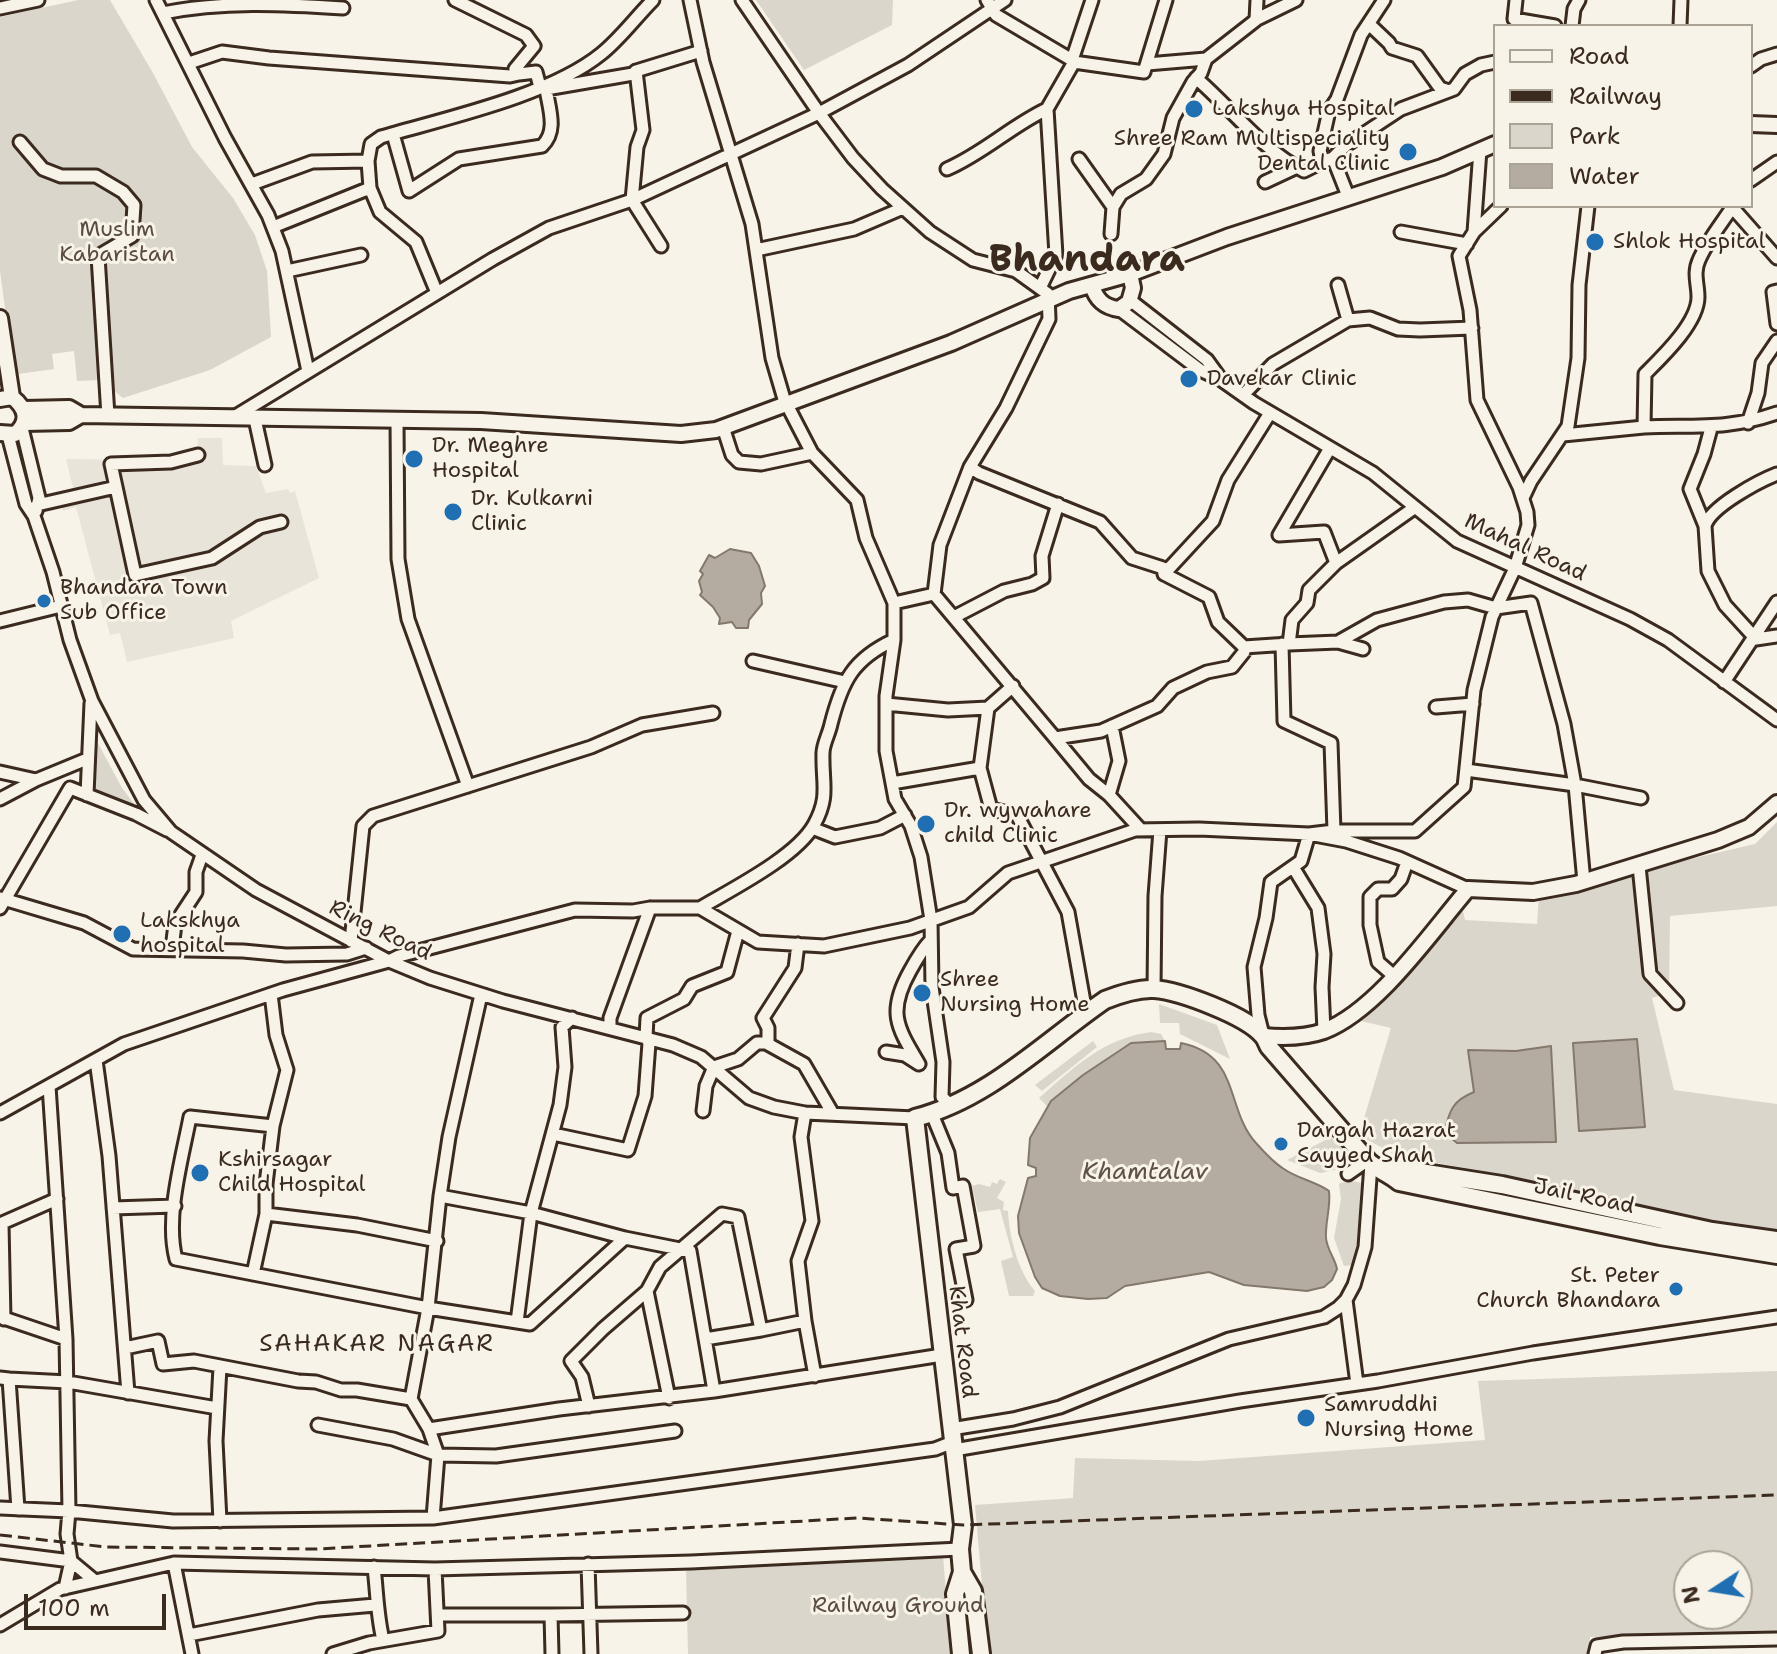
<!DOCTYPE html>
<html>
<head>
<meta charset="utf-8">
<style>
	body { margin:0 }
	#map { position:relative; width:1777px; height:1654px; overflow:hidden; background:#f7f3e8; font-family:"Shantell Sans",sans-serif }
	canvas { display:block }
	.legend { position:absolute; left:1493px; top:24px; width:260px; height:184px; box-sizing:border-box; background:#f7f3e8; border:2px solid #aca397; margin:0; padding:10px 14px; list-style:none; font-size:24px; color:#3b2a1e }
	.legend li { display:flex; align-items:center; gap:16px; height:40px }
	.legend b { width:40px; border:2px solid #aca397 }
	.north { position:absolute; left:1673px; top:1550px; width:80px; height:80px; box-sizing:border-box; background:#f7f3e8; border:2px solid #aca397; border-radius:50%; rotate:258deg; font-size:22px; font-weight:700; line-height:32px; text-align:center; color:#3b2a1e }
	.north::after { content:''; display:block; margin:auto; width:28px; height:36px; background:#1f6fb2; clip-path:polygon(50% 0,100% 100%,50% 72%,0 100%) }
	.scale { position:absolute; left:24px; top:1594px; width:142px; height:36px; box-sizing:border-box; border:4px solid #3b2a1e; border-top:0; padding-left:10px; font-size:24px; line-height:28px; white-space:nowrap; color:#3b2a1e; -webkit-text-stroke:6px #f7f3e8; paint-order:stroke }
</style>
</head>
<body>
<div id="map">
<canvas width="1777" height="1654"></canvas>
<ul class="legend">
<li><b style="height:10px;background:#f7f3e8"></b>Road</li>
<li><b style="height:10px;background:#3b2a1e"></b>Railway</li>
<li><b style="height:22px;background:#dbd6cb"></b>Park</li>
<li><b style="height:22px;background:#b4aca0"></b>Water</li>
</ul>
<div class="north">N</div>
<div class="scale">100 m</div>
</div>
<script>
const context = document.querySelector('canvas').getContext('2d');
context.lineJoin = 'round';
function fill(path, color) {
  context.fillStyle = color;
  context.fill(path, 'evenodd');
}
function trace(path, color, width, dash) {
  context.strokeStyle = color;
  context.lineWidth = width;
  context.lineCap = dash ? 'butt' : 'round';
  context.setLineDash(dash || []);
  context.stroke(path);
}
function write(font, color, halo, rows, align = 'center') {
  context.font = font + ' "Shantell Sans",sans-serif';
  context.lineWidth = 6;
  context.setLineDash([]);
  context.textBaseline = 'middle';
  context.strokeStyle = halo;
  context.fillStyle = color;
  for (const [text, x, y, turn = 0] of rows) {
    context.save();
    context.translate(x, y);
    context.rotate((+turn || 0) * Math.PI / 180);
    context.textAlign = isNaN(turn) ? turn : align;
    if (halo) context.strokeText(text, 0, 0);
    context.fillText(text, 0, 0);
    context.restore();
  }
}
const built = new Path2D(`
	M198 438H222L223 465 256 466 266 493 288 489 290 493 295 491 319 578 231 621 234 638 127 662 120 633 110 635 76 507 63 511 57 492 73 488 66 459 167 460 197 452Z`);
const green = new Path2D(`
	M78 0H110L153 73 192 147 233 198 255 235 267 271 271 337 210 370 123 398 100 380 77 381 74 351 52 354 54 369 18 374 11 352 0 271V17Z
	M756 0H893L892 25 804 70Z
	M93 734 122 788 135 805 91 790Z
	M1777 822V906L1670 916 1669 993 1652 998 1674 1090 1777 1104V1232L1768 1234 1511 1176 1397 1156 1359 1135 1391 1028 1361 1021 1461 903 1465 920 1537 924 1539 894 1755 844ZM1469 1050 1516 1051 1474 1092Z
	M1159 1004 1217 1025 1230 1059 1180 1034 1179 1023H1160Z
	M1151 1032 1161 1034 1165 1041 1131 1043 1120 1049 1083 1075 1048 1107 1039 1098C1074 1067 1104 1038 1151 1032Z
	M1093 1041 1097 1047 1042 1091 1035 1085Z
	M1335 1135 1349 1152 1340 1169 1320 1173 1287 1160Z
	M1000 1179 1006 1182 997 1198 1004 1202 1003 1210 1008 1211C1009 1236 1018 1272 1035 1291L1033 1296H1009L1001 1261 1013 1257 1000 1209 978 1212 972 1186 979 1184 990 1187 992 1182 997 1184Z
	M1349 1180 1361 1183 1358 1239 1352 1265 1344 1266 1334 1238 1341 1199 1339 1184Z
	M1777 1371V1631L1590 1637 1589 1654H988L975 1505 1073 1498 1075 1458 1199 1461 1485 1440 1478 1381ZM1689 1566H1737V1614H1689Z
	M943 1556 951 1654H688L686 1570Z`);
const water = new Path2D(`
	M730 549 751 553 759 566 765 586 761 593 762 604 749 620 748 628H736L732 622 719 624 720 618 713 607 700 595 702 592 699 581 703 574 700 571 709 555 715 558Z
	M1637 1039 1645 1127 1579 1131 1573 1043Z
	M1165 1041 1166 1049H1180L1181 1043C1241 1055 1225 1109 1256 1143 1264 1152 1274 1163 1284 1169 1298 1179 1315 1181 1329 1191 1331 1207 1325 1222 1326 1238 1327 1250 1335 1258 1337 1269L1332 1280 1324 1287 1307 1291 1244 1285 1209 1272 1125 1286 1107 1298 1088 1299 1060 1296 1042 1288 1035 1277 1019 1233 1018 1216 1028 1178 1036 1176V1168L1028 1165 1030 1138 1051 1101 1083 1075 1131 1043Z
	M1551 1046 1556 1142 1457 1143 1444 1132C1450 1110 1452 1101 1474 1092L1468 1050 1516 1051Z`);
const minor = new Path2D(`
	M156 0 225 138 268 215 282 251 308 371
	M455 0 526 35 534 46 515 69 519 74 536 72 540 87 546 89 633 74 636 71
	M690 0 703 62 752 224 772 358 784 399 812 453 857 500 866 538 894 603V640L886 696V751L895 799 911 826 921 857 931 920 932 987 943 1062 942 1097 951 1106
	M742 0 819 113 908 65 1005 0
	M987 0 996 15 1072 60 1092 0
	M1516 0 1514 19 1555 26
	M0 8 38 0
	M163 13C223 1 282 4 343 8
	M1255 20 1296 0
	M1369 24 1389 43 1392 48 1417 56 1440 88 1449 91
	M1572 26 1574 9 1579 0
	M1680 26 1681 0
	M1074 62 1144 72 1166 0
	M189 63 222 52 269 58 510 76 519 74
	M1147 64 1206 59
	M1751 66 1761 59 1777 54
	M1196 78C1232 109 1262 150 1304 171L1322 162
	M393 134 409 191 459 159 542 146C558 131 549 109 546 89
	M20 142 43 169 61 176H96L123 192 134 205 132 236 98 256 108 416
	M1333 158 1345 146 1401 109 1454 89 1465 74 1481 65 1495 62
	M1079 159 1113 207
	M947 169C984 153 1011 126 1047 109
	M1751 180 1777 162
	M1265 182 1297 167
	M252 184 312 162 368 161
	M1348 196 1333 158 1322 162 1320 151 1329 111 1337 99 1361 35 1384 0
	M1732 207 1777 258
	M273 227 370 188
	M1401 232 1467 244
	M1474 232 1480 150
	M1111 234 1113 207 1121 194 1146 179 1164 154 1173 118 1193 82 1201 73 1206 59 1256 20 1257 0
	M661 246 632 200 637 147 643 130 636 71 701 51
	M756 250 854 229 903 208
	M287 271 361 255
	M1338 285 1348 320
	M1040 288 1056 255 1047 109 1074 62 1072 60
	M1777 291 1773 292 1777 324
	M437 293 416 242 380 212 370 188 368 161 371 144 381 137C446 118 549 96 601 54 620 39 636 17 653 0
	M1130 300 1207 360 1220 378
	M1119 309 1200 370 1220 379 1254 403 1373 473 1457 541 1630 619 1668 640 1777 720
	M1243 395 1273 364 1348 320 1370 318 1398 329 1420 330 1472 328
	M1270 413 1228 480 1213 521 1164 574 1209 597 1218 622 1244 647 1289 644 1292 620 1307 603 1309 590 1336 563 1414 508
	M234 417 493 259 549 228 632 200 819 113 853 158 882 189 930 232 973 260 1016 271 1048 294 1049 319 1006 408 970 467 940 545 934 594 894 603
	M255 419 265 465
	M397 420 398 559 408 619 468 786
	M1748 423 1758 393 1762 363 1777 341
	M723 427 732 455 739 462 761 464 812 453
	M1644 427C1695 425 1728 430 1777 413
	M22 428 39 498 36 511
	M1711 428 1704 454 1690 489 1705 526 1708 571 1725 605 1756 639 1777 636
	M8 435 26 504 34 516 53 572 70 640 92 701 144 800 171 832 256 890 389 961 430 978 503 1001 673 1045 701 1057 749 1098 774 1107 805 1113 915 1118
	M1563 435 1644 427 1645 374C1662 357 1698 323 1698 297 1698 284 1693 273 1699 260 1707 241 1722 223 1733 206
	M1330 448 1279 535 1324 532 1336 563
	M970 467 979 473 1100 522 1132 558 1163 568 1164 574
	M116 487 111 464 171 462 198 455
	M1523 498 1531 481 1568 426 1578 358 1579 285 1588 206
	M37 505 116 487 135 575 212 558 260 527 281 522
	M1705 526C1710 507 1759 481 1777 474
	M934 594 1055 738 1101 731 1157 706 1173 688 1207 672 1232 667 1244 652V647
	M954 617 1004 591 1032 584 1043 578 1042 556 1058 504
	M0 621 61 606
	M1338 642 1377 620 1444 602 1468 600 1496 608 1531 603 1564 724 1575 785 1584 882
	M1282 644 1284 721 1331 743 1334 831
	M1289 644 1338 642 1363 649
	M753 661 845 682
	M1724 682 1777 602
	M886 704 948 710 988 708 1013 686
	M1436 707 1473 704
	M1055 738 1089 779 1109 795 1119 761 1112 726
	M980 768 991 809 1017 815 1068 912 1086 1013
	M1466 770 1575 785 1641 798
	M0 772 36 780 0 799
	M36 780 87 759
	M892 783 980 768 988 708
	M87 795 91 703
	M1109 795 1141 830
	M812 828 835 837 880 828 905 815
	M1639 866 1650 974 1677 1003
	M1293 867 1318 908 1324 954 1322 987 1324 1031
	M0 898 84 923 133 949 243 951 286 955 347 954 366 948
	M0 908 70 788 136 814 167 830
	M700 908C732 889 796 857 814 825 830 796 822 784 823 753 823 744 829 734 831 724 842 681 853 659 894 640
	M351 941 363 826 373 816 591 747 642 725 713 713
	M172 949 175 924 196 892V872L202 855
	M1394 976 1378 962 1370 925V897L1378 889H1392L1401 879 1407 862
	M1154 989 1155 896 1160 830
	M271 994 276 1035 287 1070 273 1126 190 1117C182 1159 165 1217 176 1259L428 1308 411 1399 429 1429 438 1455 433 1518
	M610 1028V1018L650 908
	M1263 1035 1258 1015 1254 967 1266 918 1271 882 1301 861 1309 834 1346 841 1399 858 1468 889
	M766 1043 804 1064 833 1114
	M886 1052 905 1055 919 1064C897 1027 887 1012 910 971 916 960 922 949 931 940
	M96 1060 109 1156 128 1393
	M703 1111 706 1086 714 1067 738 1059 757 1043H768V1028L763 1018 795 968 798 944
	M0 1113 124 1044 283 990 389 961 399 956 575 910 633 911 650 908H700L758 942 824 946 910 928 969 907 1008 873 1135 830 1199 829 1309 834 1334 831H1415L1464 787 1474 690 1492 617 1515 568 1528 525 1527 512 1519 487 1477 400 1470 310 1459 256 1474 232 1501 206
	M805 1113 801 1137 812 1221 798 1261 805 1321
	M932 1114 948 1153 953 1188 963 1186 974 1246 956 1249 966 1300
	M553 1134 628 1150 645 1096 649 1043 646 1037 647 1018 684 999 692 986 727 972 738 931
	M1348 1174 1368 1160
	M440 1196 531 1213 625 1238 530 1324 428 1308Z
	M440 1196 449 1137 480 999 484 995
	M113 1208 175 1206
	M266 1214 357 1225 437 1241
	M0 1224 57 1199
	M2 1224 4 1319
	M625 1238 690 1251 714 1391
	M253 1274 266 1214V1184L273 1126
	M647 1291 669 1398
	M1346 1300 1357 1384
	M1 1317 66 1339
	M517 1322 531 1213 560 1105 565 1067 562 1027 572 1018
	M705 1339 761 1330
	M125 1348 158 1341 163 1364 194 1361 298 1381 316 1382 341 1390H357L411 1399
	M0 1378 9 1379 18 1509
	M9 1379 68 1382 217 1408
	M589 1406 582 1377 571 1361 603 1329 647 1291 660 1267 722 1214 738 1217 761 1330 805 1321 815 1376
	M318 1425 393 1439 438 1455 496 1456 675 1431
	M429 1429 559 1409 714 1391 942 1355
	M951 1429 1013 1419 1060 1407 1229 1339 1324 1317 1338 1308 1346 1300 1354 1285 1365 1247 1371 1164
	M954 1450 1240 1401 1378 1381 1533 1353 1777 1317
	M0 1508 69 1511 173 1521 433 1518 935 1449 953 1442
	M220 1521 216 1441 220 1367
	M0 1552 71 1561 67 1534 69 1511 66 1339 49 1086
	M174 1563 192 1654
	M588 1564 591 1654
	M374 1567C377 1593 377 1615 383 1640
	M65 1588 71 1561 95 1581
	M438 1615H551L552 1654
	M551 1615 683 1613
	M0 1625 60 1589 174 1563 435 1569 691 1562 960 1549
	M189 1635 318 1610 375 1605
	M333 1654 369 1643 438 1631 435 1569
	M1595 1654 1597 1646 1623 1642 1777 1639`);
const major = new Path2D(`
	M1751 124 1777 125
	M1130 274 1227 237 1442 167 1495 144
	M0 318 12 397
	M0 399 12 397C26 408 30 421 15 434L0 433
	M24 409 69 408 81 415 481 421 681 434 716 430 951 343 1069 291 1130 274 1133 288 1129 302 1119 309C1104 307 1096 300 1092 285
	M25 423 69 422 81 415
	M1263 1036C1284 1038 1304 1038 1324 1031 1378 1010 1431 932 1468 889L1533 892 1576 884 1718 840 1749 827 1777 803`);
const highway = new Path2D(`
	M1387 1172 1401 1169 1502 1185 1712 1231 1777 1240
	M961 1654 955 1594 962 1572
	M981 1654 973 1591 962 1572 960 1549 963 1525 915 1118C989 1099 1044 1042 1105 1000 1120 994 1138 988 1154 989 1180 991 1247 1016 1263 1036 1266 1039 1267 1044 1269 1047 1302 1085 1335 1123 1368 1161 1376 1169 1390 1174 1399 1182L1660 1236 1777 1255`);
const rail = new Path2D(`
	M0 1535 106 1547 317 1549 857 1518 963 1525 1777 1495`);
const markers = [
	[1194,109,10,"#1f6fb2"],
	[1408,152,10,"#1f6fb2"],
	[1595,242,10,"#1f6fb2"],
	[1189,379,10,"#1f6fb2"],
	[414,459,10,"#1f6fb2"],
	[453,512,10,"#1f6fb2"],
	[44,601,8,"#1f6fb2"],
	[926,824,10,"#1f6fb2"],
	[122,934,10,"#1f6fb2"],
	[922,993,10,"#1f6fb2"],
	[1281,1144,8,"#1f6fb2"],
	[200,1173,10,"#1f6fb2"],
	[1676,1289,8,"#1f6fb2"],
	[1306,1418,10,"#1f6fb2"]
];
const poiNames = [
	["Lakshya Hospital",1212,109],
	["Shree Ram Multispeciality",1390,139,"right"],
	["Dental Clinic",1390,164,"right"],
	["Shlok Hospital",1613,242],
	["Davekar Clinic",1207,379],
	["Dr. Meghre",432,446],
	["Hospital",432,471],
	["Dr. Kulkarni",471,499],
	["Clinic",471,524],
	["Bhandara Town",60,588],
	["Sub Office",60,613],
	["Dr. wywahare",944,811],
	["child Clinic",944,836],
	["Lakskhya",140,921],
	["hospital",140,946],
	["Shree",940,980],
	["Nursing Home",940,1005],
	["Dargah Hazrat",1297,1131],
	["Sayyed Shah",1297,1156],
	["Kshirsagar",218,1160],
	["Child Hospital",218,1185],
	["St. Peter",1660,1276,"right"],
	["Church Bhandara",1660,1301,"right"],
	["Samruddhi",1324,1405],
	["Nursing Home",1324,1430]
];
const parkNames = [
	["Muslim",117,230],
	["Kabaristan",117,255],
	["Railway Ground",898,1606]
];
const streetNames = [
	["Mahal Road",1525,548,25],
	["Ring Road",380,931,26],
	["Jail Road",1584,1197,12],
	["Khat Road",962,1342,83]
];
const waterNames = [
	["Khamtalav",1145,1173]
];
const neighbourhoodNames = [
	["SAHAKAR NAGAR",377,1345]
];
const townNames = [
	["Bhandara",1087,261]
];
fill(built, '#e9e4d9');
fill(green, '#dbd6cb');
fill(water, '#b4aca0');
trace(water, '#84786c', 2);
trace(minor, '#3b2a1e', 17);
trace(major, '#3b2a1e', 20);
trace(highway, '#3b2a1e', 22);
trace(minor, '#f7f3e8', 11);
trace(major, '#f7f3e8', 14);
trace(highway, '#f7f3e8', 16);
trace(rail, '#3b2a1e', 3, [12, 6]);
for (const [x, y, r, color] of markers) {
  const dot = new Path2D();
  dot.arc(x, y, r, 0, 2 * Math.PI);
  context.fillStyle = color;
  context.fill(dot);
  trace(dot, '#f7f3e8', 3);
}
write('22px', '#3b2a1e', '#f7f3e8', poiNames, 'left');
write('22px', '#5b4c41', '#f7f3e8', parkNames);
write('22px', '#3b2a1e', '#f7f3e8', streetNames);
write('italic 24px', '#5f5145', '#f7f3e8', waterNames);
context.letterSpacing = '2px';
write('24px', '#3b2a1e', '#f7f3e8', neighbourhoodNames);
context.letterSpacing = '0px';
write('bold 38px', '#3b2a1e', '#f7f3e8', townNames);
</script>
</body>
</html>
